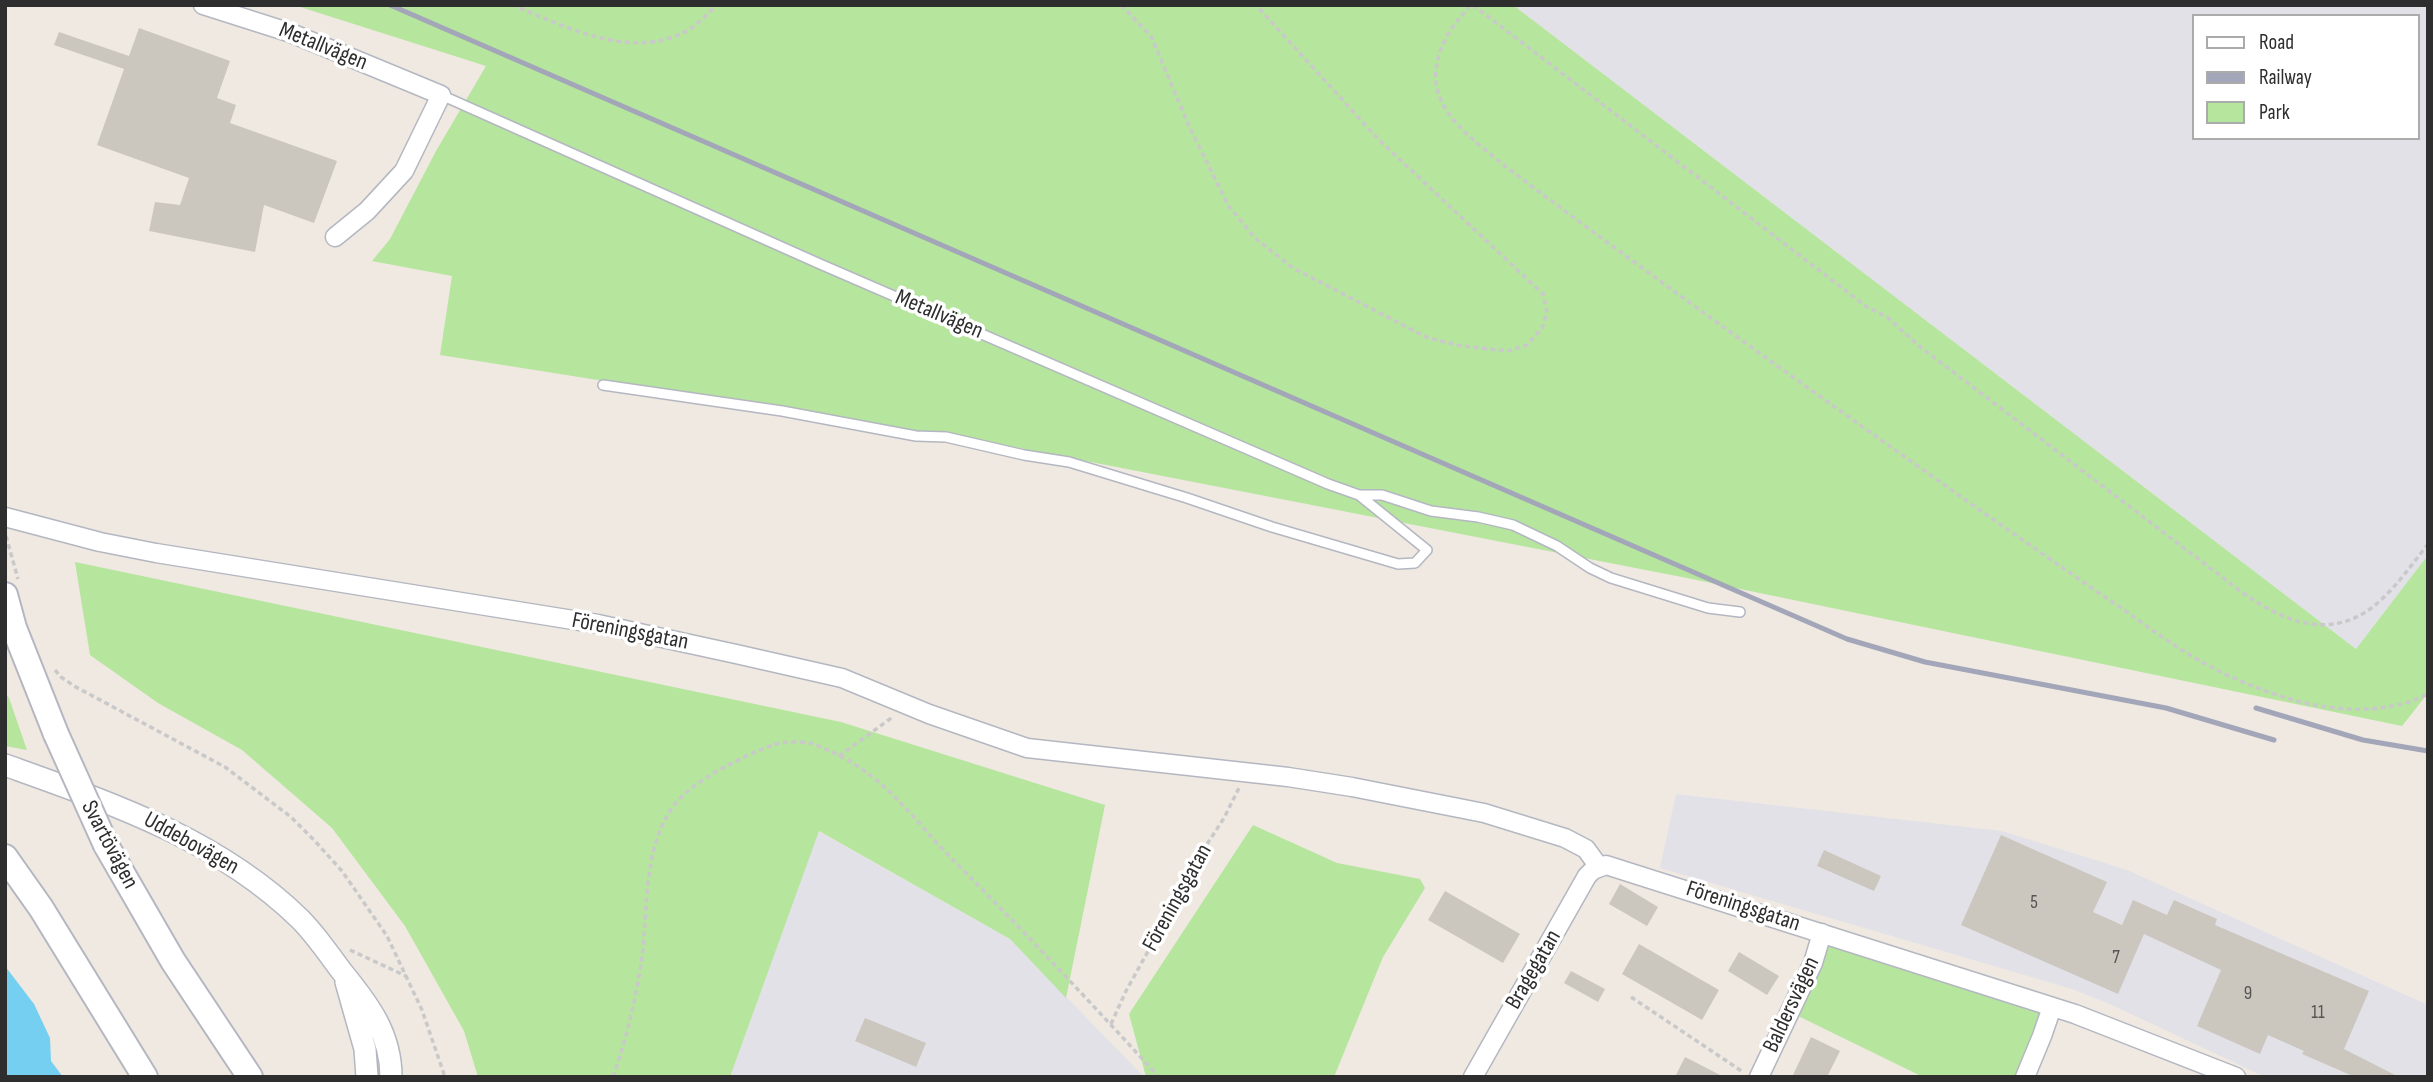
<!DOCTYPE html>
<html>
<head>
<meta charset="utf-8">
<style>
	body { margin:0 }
	#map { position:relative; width:2433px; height:1082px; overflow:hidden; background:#efe9e1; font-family:"Sofia Sans Condensed",sans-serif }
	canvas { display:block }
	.frame { position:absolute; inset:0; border:7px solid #2e2e2e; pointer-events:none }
	.legend { position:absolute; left:2192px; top:14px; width:228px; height:126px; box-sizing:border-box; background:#fff; border:2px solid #ababab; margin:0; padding:9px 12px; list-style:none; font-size:21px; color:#2e2e2e }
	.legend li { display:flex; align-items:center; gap:14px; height:35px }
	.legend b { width:35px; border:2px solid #ababab }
</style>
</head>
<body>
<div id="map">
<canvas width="2433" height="1082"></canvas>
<div class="frame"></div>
<ul class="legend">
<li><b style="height:9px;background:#fff"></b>Road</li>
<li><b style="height:9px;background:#a3a6b8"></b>Railway</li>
<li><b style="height:19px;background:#b6e59e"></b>Park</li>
</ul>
</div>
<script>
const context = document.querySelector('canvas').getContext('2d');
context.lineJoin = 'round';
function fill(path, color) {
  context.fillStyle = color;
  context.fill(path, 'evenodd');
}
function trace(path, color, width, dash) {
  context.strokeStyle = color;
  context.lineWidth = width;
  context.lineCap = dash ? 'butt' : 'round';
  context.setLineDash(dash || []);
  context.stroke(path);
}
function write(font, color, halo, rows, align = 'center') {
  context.font = font + ' "Sofia Sans Condensed",sans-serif';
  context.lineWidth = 7;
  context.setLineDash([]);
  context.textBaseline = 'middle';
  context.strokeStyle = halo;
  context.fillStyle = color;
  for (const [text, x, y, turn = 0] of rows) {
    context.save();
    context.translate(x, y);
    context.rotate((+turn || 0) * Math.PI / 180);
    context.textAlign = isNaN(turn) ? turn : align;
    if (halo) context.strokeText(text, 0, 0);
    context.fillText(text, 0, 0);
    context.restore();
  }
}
const industrial = new Path2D(`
	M1513 5H2428V555L2356 649ZM2193 16H2417V138H2193Z
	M1676 794 2002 831 2127 870 2428 1005V1077H2265L2112 1005 2072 989 1660 868Z
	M818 831 1010 939 1144 1077H730Z`);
const green = new Path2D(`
	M294 5H1513L2356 649 2428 555V693L2402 726 1692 579 983 441 440 355 452 276 372 261 390 239 436 151 486 66Z
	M75 562 841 722 1105 805 1066 998 1010 939 819 831 730 1077H478L464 1031 405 926 332 828 242 750 158 703 90 655Z
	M5 692 9 698 27 750 5 746Z
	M1253 825 1337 863 1420 879 1425 888 1383 957 1334 1077H1146L1129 1014Z
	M1823 936 2053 1003 2025 1077H1923L1792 1013Z`);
const water = new Path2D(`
	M5 966 34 1004 50 1038 51 1061 63 1077H5Z`);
const building = new Path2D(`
	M139 28 230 61 217 98 236 105 230 123 337 161 314 223 264 205 255 252 149 231 155 202 180 205 189 178 97 145 124 69 54 45 59 32 129 56Z
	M2001 835 2107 882 2093 912 2122 925 2133 900 2167 915 2174 900 2217 919 2215 925 2369 991 2344 1049 2399 1077H2355L2302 1054 2304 1051 2268 1035 2260 1054 2197 1026 2221 970 2144 934 2118 994 1961 925Z
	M1824 850 1881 876 1874 891 1817 866Z
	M1620 884 1658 907 1647 926 1609 904Z
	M1445 891 1520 934 1503 963 1428 920Z
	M1639 944 1719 990 1702 1020 1622 974Z
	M1739 952 1779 976 1767 995 1728 971Z
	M1571 971 1605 989 1598 1002 1564 983Z
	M865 1018 926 1043 916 1067 855 1041Z
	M1811 1037 1840 1051 1827 1077H1792Z
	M1685 1057 1724 1077H1675Z`);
const path = new Path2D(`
	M512 5C566 27 637 64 693 27 701 21 709 12 717 5
	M1121 5 1151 36 1189 126 1228 205 1255 238 1293 268 1428 338 1462 346 1508 351 1527 345 1542 328 1547 313 1543 294 1379 140 1256 5
	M1470 5C1461 17 1451 27 1445 40 1416 99 1460 129 1501 163 1657 281 1815 393 1974 506 2024 541 2074 576 2124 610 2159 635 2196 662 2236 679 2294 705 2368 724 2428 694
	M1473 5 1867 307 1887 317 1919 346 2239 590C2284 623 2335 644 2382 599 2399 583 2413 563 2428 544
	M6 536 18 579
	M55 670 61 677 74 686 225 767 291 817 314 840 342 871 387 936 422 1010 445 1077
	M839 756 894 716
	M350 950 406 976
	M1631 997 1743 1072
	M1111 1024 1126 991 1209 841 1224 818 1239 788
	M613 1077C626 1040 635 1003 641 964 649 912 641 851 674 805 692 781 745 755 773 745 782 742 800 741 809 743 817 744 826 750 834 753 887 778 912 818 951 858 1022 929 1091 1003 1159 1077`);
const service = new Path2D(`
	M441 95 820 264 1328 484 1359 495 1427 550 1415 563 1398 564 1272 527 1187 498 1069 462 1024 455 946 437 916 436 782 411 603 385
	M1359 495H1382L1431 511 1478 517 1513 525 1557 546 1590 568 1611 578 1708 608 1740 612`);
const minor = new Path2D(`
	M203 5 291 33 441 95 404 171 367 211 335 237
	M5 517 100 542 156 553 598 624 736 654 842 678 929 714 1027 748 1288 777 1352 787 1484 813 1565 838 1586 849 1599 867
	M1473 1077 1587 876 1593 870 1606 865 2075 1014 2236 1077
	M1759 1077 1813 963 1822 933
	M2025 1077 2042 1036 2052 1007`);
const tertiary = new Path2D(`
	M5 765C111 803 218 839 300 919 317 936 329 955 343 973 369 1005 391 1034 391 1077
	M346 982 365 1049 367 1077`);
const secondary = new Path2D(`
	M5 595 14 628 56 734
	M106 845 173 961 250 1077
	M5 857 41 908 145 1077`);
const rail = new Path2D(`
	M390 5 1847 639 1925 662 2166 708 2274 740
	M2256 708 2363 740 2428 751`);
const secondaryBridge = new Path2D(`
	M56 734 106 845`);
const numberNames = [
	["5",2034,903],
	["7",2116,958],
	["9",2248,994],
	["11",2318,1013]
];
const streetNames = [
	["Metallvägen",323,47,22],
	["Metallvägen",939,315,23],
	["Föreningsgatan",630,632,11],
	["Uddebovägen",191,844,29],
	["Svartövägen",109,845,62],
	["Föreningsgatan",1178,898,-61],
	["Föreningsgatan",1743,907,18],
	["Bragegatan",1534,970,-60],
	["Baldersvägen",1792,1005,-65]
];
fill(industrial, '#e3e1e8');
fill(green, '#b6e59e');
fill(water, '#75cff0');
fill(building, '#cbc7bf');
trace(service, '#b4b7c1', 12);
trace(minor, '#b4b7c1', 21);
trace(tertiary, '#b4b7c1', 24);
trace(secondary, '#b4b7c1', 28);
trace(path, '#c9c9c9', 3.5, [5, 3.5]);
trace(service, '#fff', 9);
trace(minor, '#fff', 18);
trace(tertiary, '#fff', 21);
trace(secondary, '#fff', 24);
trace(rail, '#a3a6b8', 5);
trace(secondaryBridge, '#b4b7c1', 28, []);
trace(secondaryBridge, '#fff', 24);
write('19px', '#555452', null, numberNames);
write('23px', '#2e2e2e', '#fff', streetNames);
</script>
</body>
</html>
